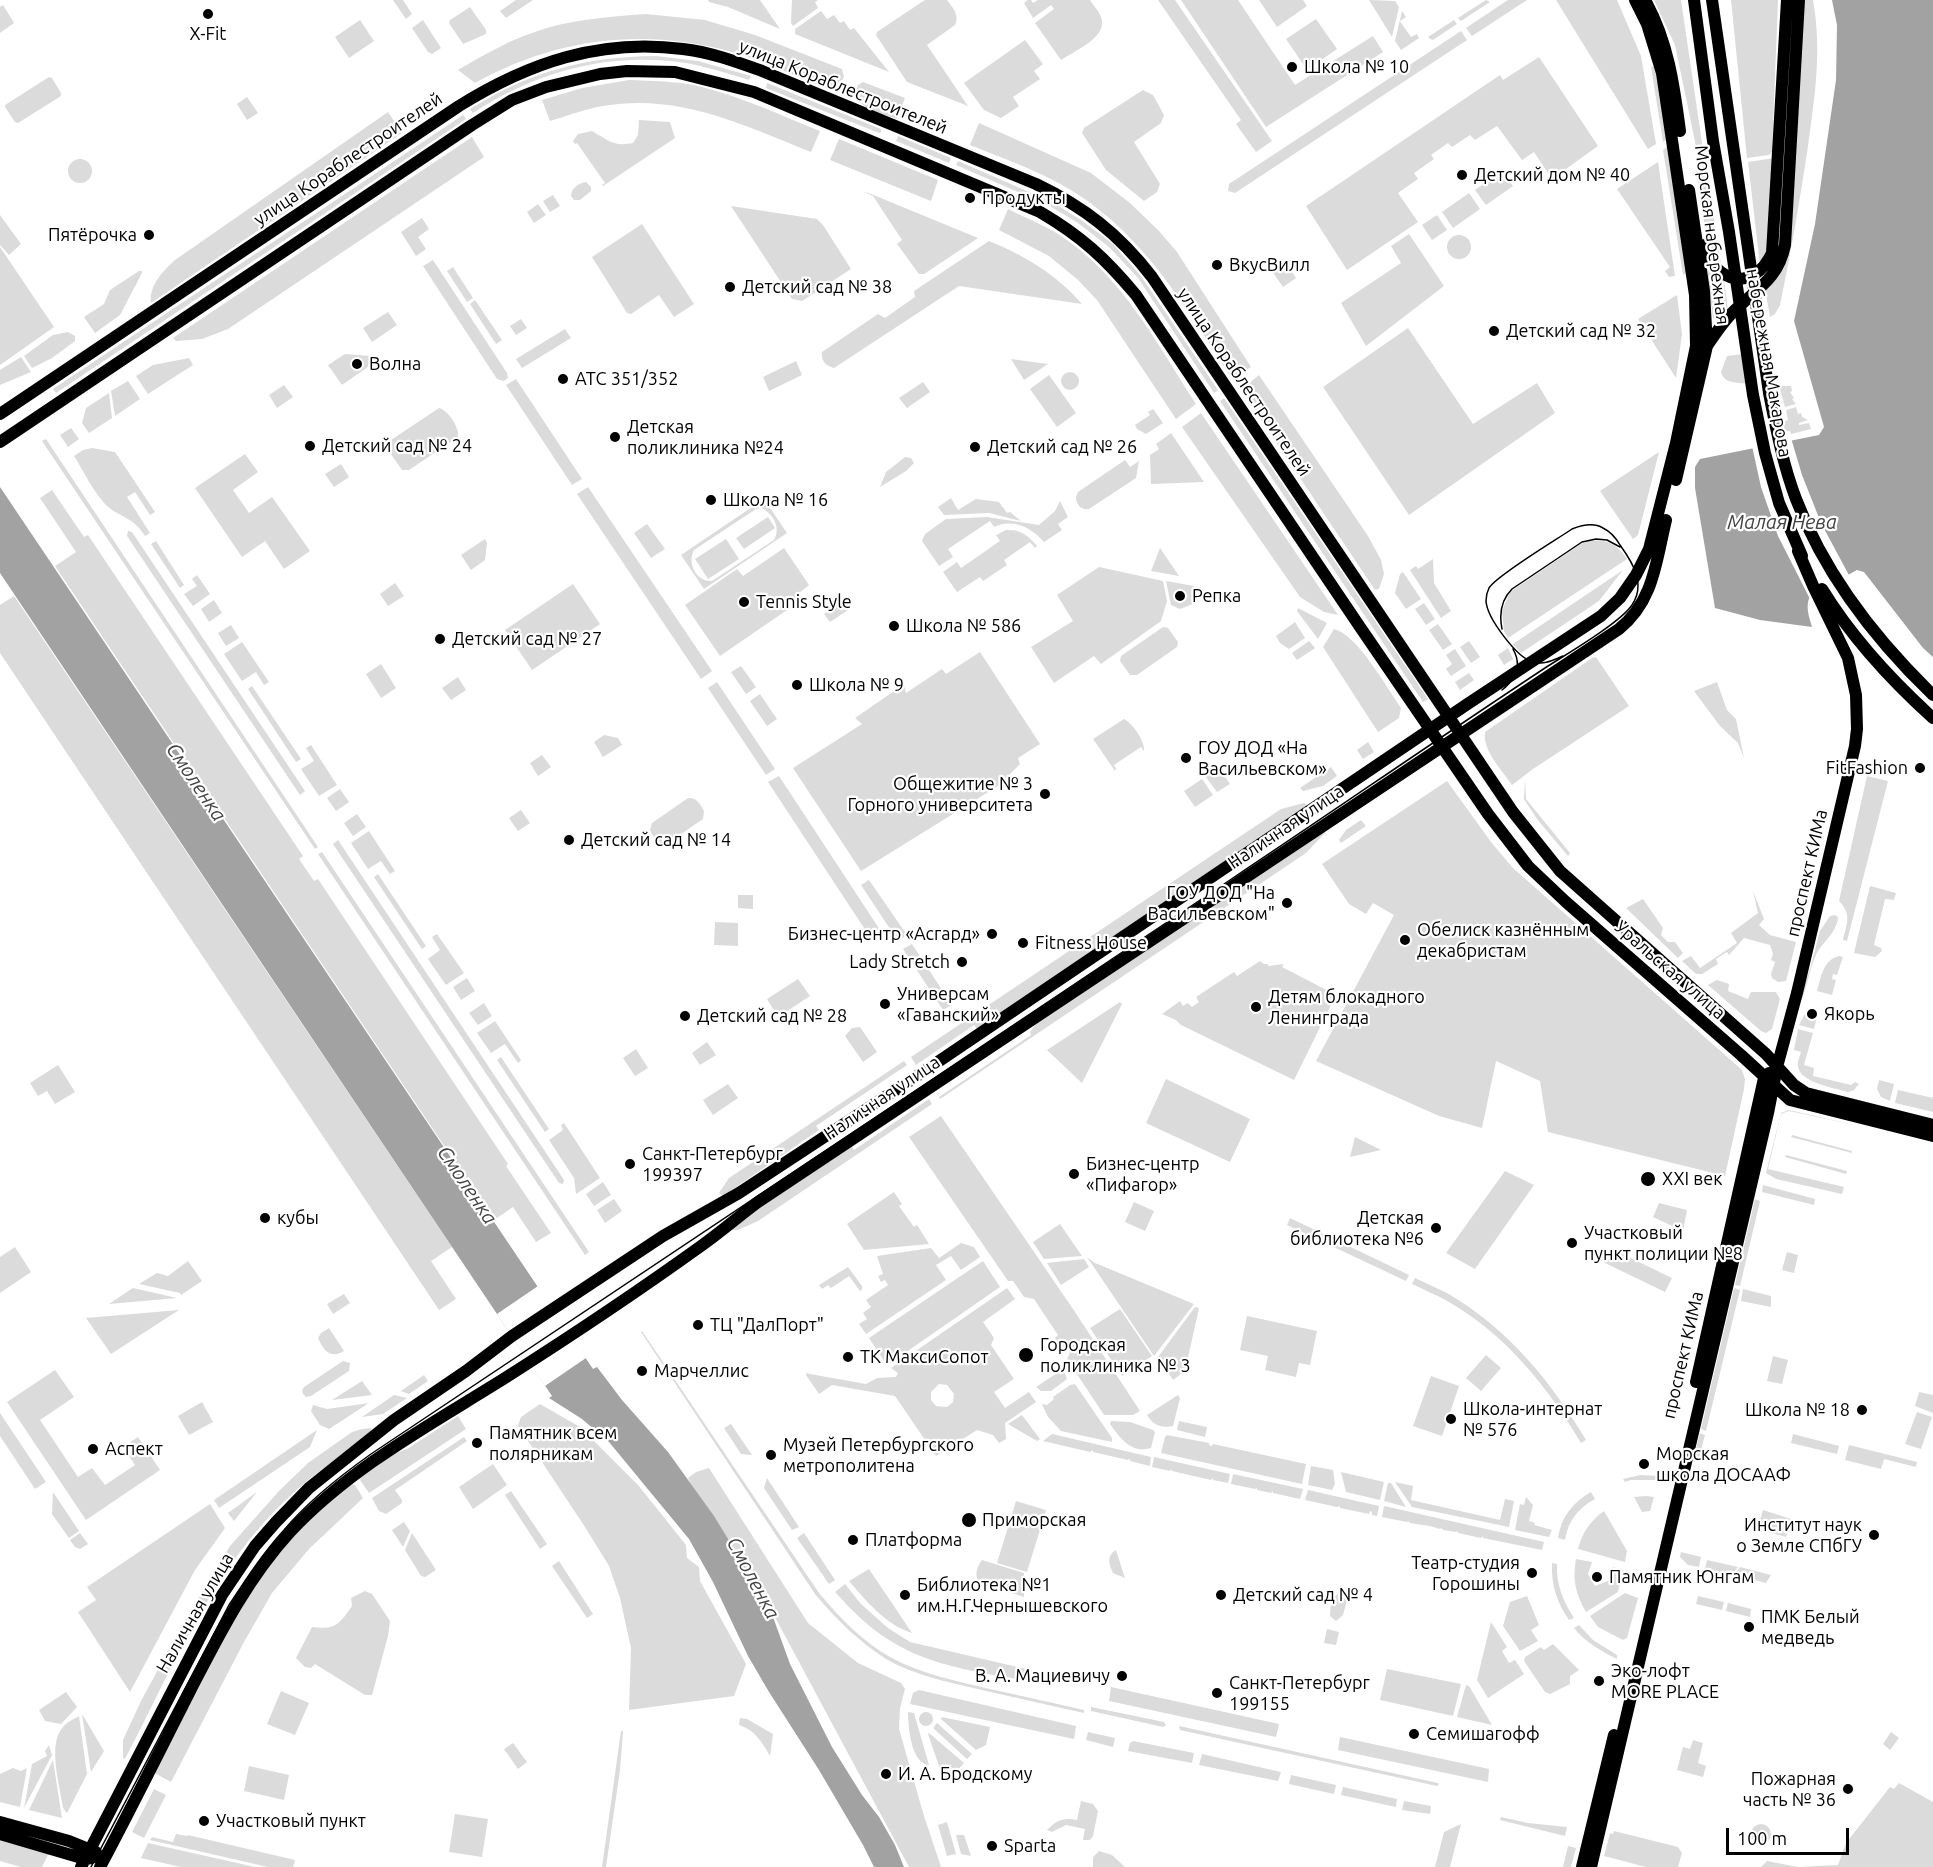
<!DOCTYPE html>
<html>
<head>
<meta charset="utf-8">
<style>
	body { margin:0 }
	#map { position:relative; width:1933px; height:1867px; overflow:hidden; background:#fff; font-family:Ubuntu,sans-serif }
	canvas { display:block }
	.scale { position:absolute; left:1726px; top:1828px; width:123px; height:27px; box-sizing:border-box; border:3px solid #000; border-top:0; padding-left:8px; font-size:18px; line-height:21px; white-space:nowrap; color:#000; -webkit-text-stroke:4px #fff; paint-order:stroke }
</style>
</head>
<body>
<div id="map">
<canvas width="1933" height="1867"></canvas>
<div class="scale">100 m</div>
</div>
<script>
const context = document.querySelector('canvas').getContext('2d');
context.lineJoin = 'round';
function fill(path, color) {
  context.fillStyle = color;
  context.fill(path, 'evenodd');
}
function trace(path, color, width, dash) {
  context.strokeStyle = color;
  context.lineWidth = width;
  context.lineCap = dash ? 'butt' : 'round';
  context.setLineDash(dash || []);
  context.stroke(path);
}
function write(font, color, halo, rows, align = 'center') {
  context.font = font + ' Ubuntu,sans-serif';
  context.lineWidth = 4.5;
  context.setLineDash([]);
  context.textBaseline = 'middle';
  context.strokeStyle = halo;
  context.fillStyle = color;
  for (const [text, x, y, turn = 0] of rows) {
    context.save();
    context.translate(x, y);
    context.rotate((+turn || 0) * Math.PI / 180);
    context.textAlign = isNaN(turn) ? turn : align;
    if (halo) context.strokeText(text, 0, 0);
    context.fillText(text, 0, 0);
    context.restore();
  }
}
const green = new Path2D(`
	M393 0H403L412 14 406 19Z
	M516 0H533L506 18 500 11Z
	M708 0H760L780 29 728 7 709 2Z
	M792 0H818L815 2 818 8 793 26 791 23Z
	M925 0H947C953 8 960 15 955 25L927 45 968 106 907 82 876 35 877 32Z
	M1028 0H1031L1033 3 1038 0H1090C1093 5 1099 11 1101 17 1109 37 1074 51 1061 60L1035 23 1054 9 1051 5 1033 18 1024 3Z
	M1158 0H1175L1272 141 1256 152 1236 124 1241 120Z
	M1181 0H1238L1295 85 1373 36 1383 52 1266 127Z
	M1259 0H1303L1307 6 1277 27Z
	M1369 0 1395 1 1399 7 1392 37Z
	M1486 0 1490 2 1461 21 1458 18Z
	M1508 0H1527L1472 36 1466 28Z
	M1556 0H1617L1641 56 1656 144 1648 149Z
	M1654 0H1681L1705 163 1702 164 1699 161 1675 45Z
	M1731 0H1778L1772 152 1769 155 1747 158Z
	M1803 0H1813C1822 51 1815 95 1808 146 1800 200 1791 252 1780 305L1775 314 1770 317 1765 289 1780 270Z
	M3 5 14 23 0 33V7Z
	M470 7 486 30V34L463 44 449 23 450 20Z
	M821 11 827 19 834 15 840 23 844 21 850 30 854 28 889 72 795 34V29Z
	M1402 11 1406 17 1400 21 1411 37 1417 34 1419 38 1401 50 1395 41Z
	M646 14 705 20 755 35 842 69 844 77 838 86 831 90C803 79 774 66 745 56 653 26 559 36 475 83L458 70C482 56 506 42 532 33 569 19 608 17 646 14Z
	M1316 19 1337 49 1307 70 1286 39Z
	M360 20 374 41 349 58 335 37Z
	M423 20 441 48 432 54 428 52 412 28Z
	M1454 20 1457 24 1433 40 1430 39 1428 37Z
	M1461 31 1467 40 1235 193 1228 191 1229 184Z
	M1025 40 1043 64 1034 71 1040 79 1013 97 1019 106 1001 118 984 110 964 83Z
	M656 56 698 61 751 76 749 80C726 73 702 65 678 62 603 53 535 73 473 113L470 109C532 71 583 57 656 56Z
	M1539 57 1598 146 1552 179 1534 152 1522 160 1497 126 1475 140 1470 135 1452 147 1448 143 1431 155 1434 159 1414 173 1418 179 1398 193 1418 222 1347 270 1306 206 1500 75 1503 80Z
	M1655 66 1662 97 1666 140 1663 142 1651 67Z
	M49 77 52 78 61 93V96L18 123 15 122 5 107V105Z
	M629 80C652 81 675 81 698 86 740 96 780 115 820 131L811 152C743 125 679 93 603 106 585 109 567 116 550 121L542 100 582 88Z
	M863 82 905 98 897 119C881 113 848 107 858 85Z
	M767 83 881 129V132L879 133 766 88Z
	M1143 90 1153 95 1164 115 1161 123 1134 142 1160 184 1157 192 1144 201 1106 170 1082 133 1084 128Z
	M247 97 258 113 247 120 237 104Z
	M388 112 402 133 151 303C149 285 163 271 175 260Z
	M463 115 466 119 56 393 53 389Z
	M639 120 670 122 675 138 603 186 602 185 605 183 577 143 575 144 573 141 578 134 592 131C608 140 613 147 633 143L638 135Z
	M979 123 1091 173 1130 203 1159 231 1177 252 1251 367 1232 379C1188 311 1145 236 1074 192 1042 172 1005 159 970 145Z
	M898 136 951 158 949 163 896 141Z
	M472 137 484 157 228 329 202 339 176 341 173 338Z
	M839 139 938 180 931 201 830 160Z
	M1667 147 1688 272 1683 275 1663 150Z
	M1775 158 1770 243 1760 265 1748 162Z
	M68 171a12 12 0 1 1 24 0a12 12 0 1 1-24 0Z
	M958 161 1052 202 1081 220 1112 243 1141 276 1218 390 1214 393 1138 278 1109 247 1078 223 1050 206 956 165Z
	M1658 162 1675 276 1669 277 1665 271 1670 267 1617 189Z
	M1706 167 1722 270 1707 242 1696 168Z
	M1502 171 1513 186 1486 205 1475 190Z
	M586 182 591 187V191L580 200H574L571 196C571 188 579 183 586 182Z
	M862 191 871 194 978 238 924 274H919L897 244 902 240 873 196Z
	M1469 193 1480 209 1453 228 1442 212Z
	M553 195 560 206 550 212 543 201Z
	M538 204 546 215 534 223 527 212Z
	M731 206 817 219 823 225 851 269 802 301 792 299Z
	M1008 209C1025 218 1045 225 1061 236 1123 277 1157 344 1196 404L1176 419 1097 300 1078 280 1049 256 999 230Z
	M0 215 21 244 9 255 0 245Z
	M1437 215 1447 230 1432 240 1422 225Z
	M422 218 429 229 418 237 426 249 416 256 401 232Z
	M642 224 694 304 674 317 659 295 631 314 627 313 592 257Z
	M1409 234 1444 286 1366 346 1341 303 1401 263 1391 246Z
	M1447 247a12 12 0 1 1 24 0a12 12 0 1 1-24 0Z
	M989 241C1024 255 1057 275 1082 304L959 286 834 368C825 366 821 360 822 352L878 314 885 318 915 297 914 291Z
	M0 247 54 327 0 365Z
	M433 260 507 373 508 378 504 381 497 379 423 266Z
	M1285 262 1296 278 1283 287 1272 271Z
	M453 267 473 298 467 302 447 271Z
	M1706 268 1724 280 1728 311 1718 321 1713 318Z
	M139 271H142V273L120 315 95 333 84 317 104 304 110 290Z
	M1677 295 1682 334 1676 378 1638 319Z
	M475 300 502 340 496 344 470 304Z
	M388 312 397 325 372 342 363 328Z
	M521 319 527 328 516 335 510 326Z
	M1408 328 1473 424 1537 383 1555 413 1409 515 1323 387Z
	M565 329 571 338 522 368 516 359Z
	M68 332 75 336V341L52 358 32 368 24 356 53 335Z
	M1752 353V385C1740 381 1725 386 1721 372L1727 356Z
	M345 354 370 356 375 362 342 385 328 365Z
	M21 357 31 372 0 385V370Z
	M189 358 193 365 148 394 136 376 153 365Z
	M1011 359 1048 364 1024 380Z
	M796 361 802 375 769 391 763 377Z
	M1061 381a9 9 0 1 1 18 0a9 9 0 1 1-18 0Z
	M1049 375 1076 413 1057 427 1030 389Z
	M1259 375 1368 536 1381 560 1384 574 1379 589 1375 590 1241 390Z
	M516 379 582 479 572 485 506 385Z
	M128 381 140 399 115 416 111 391Z
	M923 382 930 392 907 408 899 398Z
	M284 385 293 397 277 408 269 395Z
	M1781 386H1791L1792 391 1790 392 1794 398 1792 399 1796 404 1785 407 1780 389Z
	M109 393 112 418 89 433 82 423 86 408Z
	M1224 398 1428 699 1423 702 1220 401Z
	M1796 407 1798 414 1801 413 1802 417 1808 420 1799 423V425L1809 423 1811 429 1791 434 1790 431 1785 432 1783 422 1788 420 1786 410Z
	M439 408C448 410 460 428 458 437L409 470H402L388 450V442Z
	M1153 409 1163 423 1146 434 1137 429 1135 425 1150 415 1148 412Z
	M1201 413 1338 615 1324 612 1300 597 1182 427Z
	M71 428 79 439 68 447 60 435Z
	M1171 433 1204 482 1151 484 1150 455 1159 449 1156 444Z
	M46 439 318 847 315 849 42 441Z
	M92 448 115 452 155 512 150 515 135 492 127 497 150 533 145 536C133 516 119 518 105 504 93 491 84 472 74 456L83 450Z
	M1659 452 1638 535 1633 539 1600 491Z
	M245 454 258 472 233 490 249 513 272 497 310 551 284 569 265 541 242 557 195 488Z
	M905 457 911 458 914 463 906 471 880 487 886 472Z
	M1125 460 1130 467 1139 461 1136 478 1089 509C1081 510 1076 505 1076 497L1078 492Z
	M341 464 349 477 334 487 325 474Z
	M588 487 712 671 701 679 577 494Z
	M52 490 84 537 88 535 303 856 299 859 314 881 318 879 508 1164 506 1166 551 1233 536 1242 513 1207 494 1220 55 566 76 552 40 498Z
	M951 498 958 510 976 499 999 502 1007 513 1010 512 1021 521 989 513 944 515 938 507Z
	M764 499 787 533 704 589 681 555ZM762 508C774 515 781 528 774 540L712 581C696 582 687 563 694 550L756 509Z
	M1060 501 1068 517 1058 524 1062 530 1044 542C1031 527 1013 518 994 527L990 521 948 549 953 557 939 566 922 541 925 534 946 519 987 517 1039 525 1055 511Z
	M768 517 775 528 744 549 736 538Z
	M647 524 665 549 651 558 634 533Z
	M1006 530C1020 529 1028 535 1037 546L1035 548 1030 542 1004 560 1007 565 983 581 980 577 957 592 943 572 957 562 961 568 1000 541 996 535Z
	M128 531 132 532 305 791 300 795 127 536Z
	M485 539 487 543 485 560 471 570 461 555Z
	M726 539 739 559 708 579 695 559Z
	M156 541 184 585 180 588 151 544Z
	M1589 541C1607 539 1617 544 1627 559L1508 638 1504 631 1502 611 1510 592 1581 544Z
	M784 548 809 585 799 593 803 599 720 656 685 605 737 569 743 576Z
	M1160 548 1179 576 1151 571Z
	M1433 559 1434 583 1451 611 1441 618 1410 570 1416 566 1418 569Z
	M1099 567 1163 581 1167 601 1161 621 1101 664 1094 656 1054 683 1031 647 1073 621 1057 595Z
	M1623 570 1599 601 1521 653 1513 644Z
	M1403 572 1421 599 1406 609 1395 593 1400 574Z
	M197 575 210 594 193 606 184 594 197 586 192 579Z
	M1166 581 1194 586 1193 604 1180 609 1171 605Z
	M395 583 404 596 388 606 380 594Z
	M573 584 600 624 532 670 505 630Z
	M14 596 452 1247 431 1261 456 1299 439 1310 0 653V605Z
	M214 600 222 613 209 622 201 609Z
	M843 602 848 610 830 622 824 614Z
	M1424 603 1435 619 1426 625 1415 609Z
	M1298 608 1327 623 1318 639 1297 611Z
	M1295 622 1305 638 1289 649 1280 643 1276 636Z
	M1438 624 1452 644 1443 650 1429 630Z
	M231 625 239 638 226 646 218 633Z
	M1163 627 1168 628 1178 642 1177 647 1137 675H1130L1120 661 1121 656Z
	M1334 629C1357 634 1387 688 1401 708L1399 718 1378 732 1323 647Z
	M1309 641 1315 648 1297 660 1292 653Z
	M1469 641 1480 657 1471 663 1460 647Z
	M242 642 269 682 264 685 256 672 242 681 224 654Z
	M1508 648 1513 659 1504 665 1498 655Z
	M1455 649 1466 666 1451 676 1446 669 1452 664 1446 655Z
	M980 652 1040 744 1018 758 1020 764 998 786 861 871 793 768 862 724 855 718 897 689 904 685 906 693 942 669 946 674Z
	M1596 657 1629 706 1533 769 1512 785C1502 770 1482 750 1485 732L1592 658Z
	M381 664 396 688 381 698 366 674Z
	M741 666 756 687 746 694 731 672Z
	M1469 673 1474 680 1460 690 1455 682Z
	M458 677 466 690 451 700 442 688Z
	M717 682 775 769 766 775 708 688Z
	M1717 682 1727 710 1736 719 1744 758 1738 743 1720 726 1694 691Z
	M252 686 301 759 296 762 248 689Z
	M760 694 777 719 767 726 750 701Z
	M1124 719C1133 724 1145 741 1144 751L1141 747 1114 765 1116 769 1115 771 1093 739Z
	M604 735 618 738 622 745 603 757 594 742Z
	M1368 742 1374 752 1363 759 1357 750Z
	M311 745 337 785 319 796 301 769 314 761 306 748Z
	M542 755 551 767 538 776 530 763Z
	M1331 767 1337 776 1323 786 1303 791 1300 788Z
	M1219 768 1230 784 1217 792 1206 777Z
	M779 776 882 933 866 931 768 782Z
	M1867 776 1888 781 1847 941 1843 940C1847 922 1852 915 1839 901Z
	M1202 779 1213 795 1195 807 1184 791Z
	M1525 779 1526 799 1570 853 1568 856 1537 819 1524 799Z
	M1447 781 1491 842 1513 868 1742 1070 1745 1079 1744 1089 1725 1176 1548 1132 1540 1081 1496 1061 1482 1128 1439 1116 1316 1061 1394 915 1373 903 1366 914 1349 904 1322 864Z
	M340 789 349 802 336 811 327 798Z
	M688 798C697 797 701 805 704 811L703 819 668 843C658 846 654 838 650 830L652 823Z
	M1304 803 1307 805 977 1029 974 1025 916 1065 911 1057 1281 809Z
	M521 810 530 823 518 831 509 818Z
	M357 814 366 827 353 836 344 823Z
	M1361 820 1366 826 1341 843 1339 840 1346 830Z
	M1325 829V833L1306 853 940 1099 939 1097 1031 1035 1030 1032 1041 1017Z
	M369 831 395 871 390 874 381 861 368 869 351 843Z
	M338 840 564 1180 563 1184 559 1183 333 844Z
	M322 852 589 1252 585 1255 318 854Z
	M378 874 426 946 422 949 374 877Z
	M869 880 907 935 898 941 861 885Z
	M1870 886 1896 893 1894 900 1885 899 1874 945 1881 948 1882 951 1875 957 1854 953Z
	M1753 891 1764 919 1759 925 1770 935 1796 942 1786 981 1778 982 1772 978 1771 974 1775 962 1771 960 1773 954 1770 945 1744 938 1729 955 1727 952 1716 959 1718 964 1702 974H1696L1682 961 1691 956 1700 968 1737 943 1731 933 1758 913Z
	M738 895H753V909L738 908Z
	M1643 899 1663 928 1661 935 1668 942H1675L1683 953 1678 958 1626 908Z
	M1835 915 1838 917C1837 933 1822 942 1816 955 1809 970 1808 987 1800 1002L1798 1001 1810 969 1820 931 1830 916Z
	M715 922 738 923V946L714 945Z
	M437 934 464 973 446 985 428 959 440 950 432 937Z
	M912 944 952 1005 943 1010 903 949Z
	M1839 956 1843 957 1837 975 1833 974 1832 979 1836 980 1832 995 1817 991C1821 977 1823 960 1839 956Z
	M1260 961 1264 964H1268V966L1284 964 1282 967 1336 995 1294 1080 1181 1025 1176 1020 1162 1014 1180 1001 1183 1006 1188 1003 1192 1007 1199 1002 1196 997 1234 972 1237 976Z
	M467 978 475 991 461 1000 453 987Z
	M798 979 810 996 778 1017 767 999Z
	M1717 980 1729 984 1728 991 1748 999 1751 992H1776L1780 999 1772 1029 1766 1033 1761 1031 1708 985Z
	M1120 1002 1122 1004 1082 1083 1047 1050Z
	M484 1003 492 1016 478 1025 469 1013Z
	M1807 1010 1818 1013 1814 1029 1799 1025Z
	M495 1021 521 1060 518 1063 505 1044 491 1053 477 1033Z
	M860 1027 877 1052 863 1062 845 1036 852 1028Z
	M1798 1029 1813 1033 1804 1065 1814 1068 1813 1076 1851 1085 1855 1082 1859 1084 1854 1090 1848 1092C1835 1088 1801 1083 1798 1067 1797 1062 1800 1056 1801 1052L1794 1050Z
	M707 1042 716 1055 700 1065 692 1053Z
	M636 1049 648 1068 635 1076 623 1058Z
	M501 1057 549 1129 545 1132 497 1060Z
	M904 1061 907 1065 816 1126 819 1130 723 1196 719 1193 729 1178Z
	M58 1065 75 1092 55 1104 47 1091 38 1096 30 1083Z
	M1166 1079 1250 1119 1230 1162 1146 1123Z
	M1879 1080 1894 1084 1890 1101 1881 1097 1877 1089Z
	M728 1084 738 1098 713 1115 703 1100Z
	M1898 1090 1933 1098V1112L1895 1103Z
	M929 1099 932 1104 758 1221 738 1230H732L755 1209 851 1145 854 1150Z
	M1789 1110 1859 1126 1789 1111 1781 1114 1768 1169 1844 1187 1842 1194 1776 1179 1766 1173 1781 1113Z
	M941 1116 1073 1309 1140 1411 1133 1415H1104L1067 1359 1070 1353 1066 1346 1062 1348 1055 1338 1058 1335 1034 1299 1024 1297 1013 1281H1008L909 1137Z
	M564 1123 600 1178 576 1194 574 1178 549 1140 563 1130 561 1125Z
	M1792 1135 1852 1151V1153L1791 1137Z
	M1355 1137 1381 1150 1350 1157Z
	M1786 1155 1847 1171 1846 1174 1785 1157Z
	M1505 1171 1534 1185 1475 1269 1446 1253Z
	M603 1182 611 1195 594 1206 586 1194Z
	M1763 1185 1815 1199 1814 1205 1762 1192Z
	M894 1192 902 1204 899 1206 914 1227 917 1225 929 1244 864 1250 847 1224Z
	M614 1199 622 1211 605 1223 597 1210Z
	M1755 1199 1760 1201 1740 1286 1735 1285Z
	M1134 1202 1154 1211 1145 1231 1125 1222Z
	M1659 1203 1687 1210 1683 1231 1653 1217Z
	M1290 1218 1409 1275 1406 1281 1287 1225Z
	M1060 1224 1082 1256 1044 1259 1033 1242Z
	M961 1243 974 1247 980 1257 961 1270 951 1256 936 1265 946 1280 866 1334 859 1324 867 1319 863 1313 871 1307 866 1300 888 1285 885 1280 881 1282 878 1276 883 1274 877 1256 931 1248 939 1258Z
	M15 1247 31 1272 0 1293V1257Z
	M1610 1248 1672 1278 1665 1292 1603 1262Z
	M1787 1252 1798 1255 1794 1273 1782 1270Z
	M1087 1257 1095 1263 1194 1304 1154 1356Z
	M1084 1259 1089 1267 1061 1285 1047 1263Z
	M188 1261 202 1281 181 1295 180 1293 139 1284 157 1273 168 1276Z
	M983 1261 1000 1287 889 1364H886L869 1338Z
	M848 1267 862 1286V1290L860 1291 849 1276 831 1288 828 1285 822 1289 819 1285Z
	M1415 1278C1427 1284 1440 1289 1452 1296 1510 1331 1552 1383 1586 1440L1581 1443C1548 1387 1506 1335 1449 1302 1437 1295 1424 1290 1412 1284Z
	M133 1288 177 1298 109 1304Z
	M1007 1288 1015 1299 983 1322 994 1338 991 1345 1014 1379 994 1392 1005 1408 1029 1392 1036 1402 1005 1423 1006 1439 999 1443 993 1435 977 1430 936 1456 895 1396 832 1385 819 1394 806 1375V1373L810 1374 866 1384 877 1378 896 1377 898 1373 891 1368ZM939 1384 947 1385 954 1394 953 1402 947 1407 936 1406 931 1400V1392Z
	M1734 1288 1740 1290 1706 1431 1701 1429Z
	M1743 1289 1771 1296V1307L1741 1301Z
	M344 1294 350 1303 333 1314 327 1304Z
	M1195 1307 1199 1308 1185 1371 1173 1380 1158 1357Z
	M1120 1309 1152 1356 1122 1376 1090 1328Z
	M179 1310 111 1354 86 1318Z
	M1247 1316 1317 1331 1310 1365 1299 1363 1296 1377 1265 1370 1268 1356 1240 1350Z
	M329 1328 344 1351C330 1359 324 1351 318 1338L321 1333Z
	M642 1331 819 1593C840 1618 862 1641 890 1657 921 1674 956 1681 990 1689 1022 1696 1053 1703 1084 1710V1713C1051 1706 1019 1698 986 1691 953 1683 915 1676 886 1659 858 1641 836 1619 815 1594L641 1332Z
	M1486 1355 1501 1368 1481 1391 1466 1378Z
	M1773 1356 1788 1360 1782 1384 1767 1381Z
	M343 1361 350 1363 349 1371 311 1396 306 1397 303 1394 302 1390 304 1387Z
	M1063 1369 1067 1379 1051 1391H1041L1036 1387Z
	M55 1370 74 1397 40 1420 78 1477 92 1468 105 1485 135 1465 123 1447 138 1437 160 1470 86 1520 7 1402Z
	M424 1375 428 1381 409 1394 401 1391Z
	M1431 1376 1459 1386 1442 1436 1413 1426Z
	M362 1381 372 1395 332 1400Z
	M1075 1384 1112 1438V1442L1061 1431 1048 1417 1042 1404 1047 1405 1054 1399 1053 1397 1070 1385Z
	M1919 1392 1933 1395V1413L1915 1406Z
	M394 1395 407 1398 383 1414 362 1417Z
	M1178 1395 1180 1398 1173 1426C1161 1428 1154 1426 1147 1415Z
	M202 1402 213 1422 189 1435 178 1416Z
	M369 1403 329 1429 320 1425 311 1411 313 1405 327 1409Z
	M540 1404 580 1427 638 1485 686 1545 687 1558 699 1567 700 1581 746 1664 734 1696 629 1710 631 1648 620 1598 609 1566 585 1527 518 1426 521 1417Z
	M1917 1412 1932 1417 1921 1449 1905 1444Z
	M0 1413 46 1482 35 1489 0 1436Z
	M1022 1415 1040 1439 1037 1441 1008 1424Z
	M458 1416 466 1429 369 1493 360 1480 362 1473 388 1456 407 1449Z
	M1111 1421 1130 1422 1153 1430 1155 1432 1151 1448C1131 1454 1120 1438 1110 1424Z
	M1179 1421 1207 1427 1205 1437 1177 1430Z
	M731 1424 752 1455 741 1454 724 1428Z
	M372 1428C365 1445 331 1462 316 1474 296 1489 277 1508 260 1527 202 1594 166 1681 125 1759L123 1758V1740L141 1701 181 1627 230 1546 279 1491 308 1463 352 1432 362 1429Z
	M317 1430 310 1447 219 1508 214 1500Z
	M1700 1433 1705 1435 1698 1462 1693 1461Z
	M1052 1434 1151 1457 1150 1466 1130 1461V1459L1128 1460 1093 1452V1450L1090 1452 1043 1441Z
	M1793 1434 1839 1446 1837 1454 1791 1443Z
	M1167 1435 1209 1443V1445L1212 1446 1213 1444 1306 1464 1302 1484 1161 1453 1165 1437Z
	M464 1437 467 1441 395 1490 402 1500V1503L386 1514 379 1511 372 1498Z
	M1849 1445 1917 1462 1916 1467 1884 1459 1881 1469 1845 1460Z
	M1154 1457 1230 1474 1228 1483 1213 1480V1478L1211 1480 1172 1471 1171 1469 1170 1471 1152 1467Z
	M493 1464 507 1485 473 1509 459 1487Z
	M1311 1466 1333 1470 1335 1484 1332 1490 1308 1485Z
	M709 1468 808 1623 858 1663 901 1683 905 1689 900 1708 899 1729 924 1816 941 1867H909L769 1606 691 1484 688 1478 696 1472Z
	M1341 1472 1384 1482 1380 1500 1346 1492Z
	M1233 1474 1303 1489 1300 1499 1273 1493V1491L1271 1493 1257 1490V1488L1255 1489 1231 1484Z
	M1640 1475 1659 1476 1658 1480H1631L1625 1482 1623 1479Z
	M767 1478 799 1527 792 1530 764 1488Z
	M1395 1482 1413 1486 1411 1500 1500 1520 1505 1499 1514 1501 1509 1527 1412 1507Z
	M349 1483 355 1485 363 1498 309 1549 272 1593 244 1642 171 1782 151 1771 255 1582 293 1534Z
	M1388 1483H1391L1406 1507 1384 1501Z
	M1308 1490 1379 1506 1377 1516 1372 1515V1512L1370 1511 1369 1514 1340 1508V1506L1337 1507 1305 1500Z
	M511 1491 547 1544 540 1549 505 1495Z
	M53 1492 79 1531 69 1538 52 1514Z
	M257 1492 234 1521 228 1513Z
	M1591 1492 1595 1499C1578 1508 1568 1521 1565 1540L1558 1538C1561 1517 1573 1502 1591 1492Z
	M1646 1496 1654 1497 1650 1511 1642 1512 1634 1497Z
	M1526 1497 1533 1505 1529 1521 1535 1523 1534 1525 1552 1530 1549 1537 1515 1530 1520 1504 1524 1505Z
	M1016 1501 1046 1510 1027 1572 997 1563Z
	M210 1504 225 1528 195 1570 130 1692 78 1612 96 1600 87 1587Z
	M1384 1506 1544 1542 1542 1550 1483 1538V1536L1481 1538 1458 1533V1531L1456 1532 1443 1530 1442 1528 1440 1529 1430 1526 1410 1523 1408 1521 1407 1522 1382 1517Z
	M1763 1510 1791 1519 1786 1537 1757 1529Z
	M1604 1511 1627 1551 1625 1562 1578 1549C1582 1533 1590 1521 1604 1511Z
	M404 1522 410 1531 403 1547 392 1530Z
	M80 1533 88 1544 80 1549 75 1547 70 1540Z
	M412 1533 436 1570 425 1577 421 1576 405 1550Z
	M804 1533 835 1580 829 1584 797 1538Z
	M1116 1550 1125 1578 1113 1573C1109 1564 1106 1556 1116 1550Z
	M1681 1552 1701 1557 1699 1567 1688 1565 1680 1557Z
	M1576 1559 1592 1562 1588 1574 1595 1586 1610 1580 1613 1567 1623 1570 1618 1592 1586 1612C1576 1595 1572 1579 1576 1559Z
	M982 1560 1024 1573V1597L979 1582C974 1573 977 1568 982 1560Z
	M1707 1560 1738 1567 1732 1575 1705 1569Z
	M559 1561 593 1614 587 1618 552 1566Z
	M1552 1563 1557 1564C1556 1584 1563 1601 1574 1618L1569 1620C1557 1603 1551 1585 1552 1563Z
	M1740 1567 1771 1575 1766 1583 1734 1575Z
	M869 1569 912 1633C886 1625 866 1601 849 1581Z
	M845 1584 861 1604 888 1628 910 1642 1052 1675 1050 1685C1000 1675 938 1670 894 1643 871 1630 852 1611 835 1592Z
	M365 1591 372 1594 390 1621 388 1636 372 1695H365L315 1664 311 1668 305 1667 296 1658 312 1627C335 1630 339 1625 352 1606L351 1598Z
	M1625 1593 1638 1598 1627 1638 1623 1640 1598 1627 1590 1616Z
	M1338 1594 1348 1597 1343 1615 1336 1621 1330 1616 1331 1599Z
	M1527 1596 1539 1625 1531 1630 1538 1641 1520 1651 1503 1626 1510 1602Z
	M1698 1596 1724 1602 1722 1610 1696 1604Z
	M1728 1603 1751 1609 1750 1617 1726 1611Z
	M1491 1622 1507 1647 1502 1651 1509 1663 1515 1660 1524 1674 1488 1698 1477 1680Z
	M1579 1625 1593 1640 1617 1655V1659C1601 1651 1585 1642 1574 1628Z
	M1327 1629 1339 1632 1336 1645 1324 1643Z
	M1553 1644 1579 1670 1570 1676V1684L1550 1694 1545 1692 1524 1661 1525 1657 1541 1647 1544 1650Z
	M1387 1669 1461 1684 1453 1716 1380 1700Z
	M1466 1685 1469 1686 1492 1725 1457 1717Z
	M1111 1687 1279 1724 1276 1737 1109 1701Z
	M919 1690 1076 1726 1074 1739 910 1704 913 1693Z
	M281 1691 309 1703 295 1735 267 1724Z
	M66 1692 77 1707 61 1724 45 1721 39 1710Z
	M1091 1707 1164 1722 1166 1725 1163 1727 1091 1711Z
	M908 1712 914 1713 929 1765C911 1764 908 1726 908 1712Z
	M919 1719a7 7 0 1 1 14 0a7 7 0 1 1-14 0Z
	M82 1714 104 1751 91 1772Z
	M79 1716 87 1774 67 1813 63 1808C60 1786 47 1744 63 1727 67 1722 74 1719 79 1716Z
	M942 1717 990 1727 986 1745 976 1750 941 1719Z
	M740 1718 747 1719 773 1734 770 1756C762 1742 755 1730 739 1725Z
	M937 1723 972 1754 967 1759 933 1728Z
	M1179 1726 1438 1783 1439 1785 1437 1786 1180 1730Z
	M621 1731H623L620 1770 606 1867H602Z
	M1088 1732 1115 1738 1113 1747 1086 1740Z
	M1891 1732 1899 1738 1890 1750 1883 1744Z
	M929 1733 964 1763 955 1773 940 1769 928 1734Z
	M1340 1737 1489 1769 1488 1782 1338 1750Z
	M1693 1740 1703 1743 1698 1763 1706 1766 1703 1777 1677 1770 1683 1747 1690 1749Z
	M1133 1741 1194 1753 1192 1763 1128 1751 1130 1743Z
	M513 1743 527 1762 518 1769 504 1749Z
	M49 1745 52 1755 24 1808 32 1764 47 1756 45 1751Z
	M1202 1754 1281 1772 1278 1781 1199 1765Z
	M53 1760 62 1818 29 1810Z
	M249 1766 289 1775 284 1800 244 1791Z
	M13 1768 21 1771 27 1768 20 1807 0 1802V1774Z
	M1291 1775 1336 1785 1334 1794 1289 1784Z
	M1899 1783 1933 1802V1867H1761L1767 1861 1798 1867 1838 1865 1846 1843 1890 1787 1894 1789Z
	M1343 1787 1397 1799 1396 1807 1341 1795Z
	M154 1789 166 1795 144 1838 132 1832Z
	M1081 1801 1093 1804 1098 1811 1093 1836 1090 1840H1083L1085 1829 1066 1825 1052 1832 1047 1830C1056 1820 1064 1817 1077 1820Z
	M1404 1801 1431 1806 1430 1814 1402 1810Z
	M455 1814 488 1819 482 1857 449 1852Z
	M1501 1817 1528 1823 1567 1827 1565 1836 1500 1820Z
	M947 1822 956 1854 947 1856 938 1825Z
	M1751 1834a10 10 0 1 1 20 0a10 10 0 1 1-20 0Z
	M1461 1824 1450 1867H1435L1444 1832Z
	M1614 1831 1678 1847 1682 1853 1678 1867H1646L1604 1856 1610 1833 1613 1834Z
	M176 1834 187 1836 188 1835 295 1860 293 1867H268L150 1840 152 1837 173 1842Z
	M956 1835H964L971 1856 961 1854Z
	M0 1839 49 1853 42 1867H21L0 1861Z
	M148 1843 255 1867H181L141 1858Z
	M1568 1846 1576 1848 1571 1867H1563Z
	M1099 1851 1112 1855 1125 1867H1093V1857Z`);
const water = new Path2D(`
	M1832 0H1933V657L1923 648 1864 572 1857 570 1810 596C1805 607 1809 616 1812 627L1760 620 1715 608 1695 488V467L1700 459 1819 435 1824 427 1794 321 1815 224 1836 80 1837 25Z
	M0 487 593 1369 597 1367 622 1400 668 1452 714 1516 769 1606 790 1664 832 1747 862 1795 879 1817 895 1845 904 1867H874L863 1845 819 1770 769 1692 748 1656 713 1582 689 1539 609 1442 582 1419 549 1398 552 1396 0 573Z`);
const pier = new Path2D(`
	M1791 438 1802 475 1821 523 1850 577 1812 598 1811 601 1778 536 1761 487 1752 446Z
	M538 1286 586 1358 545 1386 497 1314Z`);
const major = new Path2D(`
	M1645 0C1668 41 1674 85 1680 131
	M1694 0 1713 141 1729 232 1753 395 1765 453 1779 503 1802 556
	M1712 0 1769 393C1776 428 1783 465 1796 499 1825 575 1875 639 1933 695
	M1702 245C1716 283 1753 293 1772 253L1787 0
	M1707 346C1715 334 1723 322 1733 312 1756 289 1778 280 1785 245L1799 0
	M0 414 459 106C528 63 600 38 683 49 710 52 737 62 762 71L1036 184C1084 207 1119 234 1152 277L1513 812 1560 871 1766 1054 1794 1085 1806 1093 1933 1125
	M0 442 472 125 512 100 546 87 600 74 627 71 675 72 754 92 1040 212C1081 236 1105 258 1136 295L1360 627 1488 814 1528 866 1566 902 1741 1055 1790 1100 1933 1136
	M1676 480 1707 346 1704 291 1689 190
	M1822 589C1852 638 1891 680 1933 718
	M1696 1382 1764 1078 1769 1073
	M0 1822 69 1841 96 1852
	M0 1834 85 1859 92 1858
	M81 1867 222 1595 255 1546 276 1522 309 1488 394 1420 466 1371 512 1336 663 1236 739 1193 917 1076 1469 703 1601 616 1620 598 1636 575 1649 549 1676 443 1696 346 1695 295 1662 73 1647 24 1635 0
	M100 1867C131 1809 160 1750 190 1691 219 1635 247 1579 290 1532 351 1467 430 1425 505 1378 571 1336 637 1292 701 1246 721 1232 739 1216 758 1202L1619 629C1654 601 1656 561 1666 520
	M1582 1867 1614 1735
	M1591 1867 1768 1113 1777 1067 1797 993 1855 746 1857 729 1856 695 1848 658 1814 588 1798 551`);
const tram = new Path2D(`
	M1502 629C1499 614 1501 600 1512 589L1582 542 1596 539 1607 540 1620 547
	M1502 690C1516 679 1522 665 1513 649
	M91 1867 229 1605C246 1579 263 1553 284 1530 309 1500 340 1476 371 1454 658 1263 944 1072 1230 880 1335 810 1439 738 1545 668 1565 655 1620 623 1632 605 1646 584 1633 563 1620 545 1616 538 1611 532 1603 528 1593 522 1582 525 1572 529 1556 540 1497 575 1489 588 1487 592 1486 597 1486 601 1487 618 1517 658 1533 662 1545 665 1553 660 1563 656`);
const markers = [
	[208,14,6,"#000"],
	[1292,67,6,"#000"],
	[1462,175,6,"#000"],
	[970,198,6,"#000"],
	[149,235,6,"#000"],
	[1217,265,6,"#000"],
	[730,287,6,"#000"],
	[1494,331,6,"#000"],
	[357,364,6,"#000"],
	[563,379,6,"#000"],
	[615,437,6,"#000"],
	[310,446,6,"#000"],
	[975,447,6,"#000"],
	[711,500,6,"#000"],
	[1180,596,6,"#000"],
	[744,602,6,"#000"],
	[894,626,6,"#000"],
	[440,639,6,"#000"],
	[797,685,6,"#000"],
	[1186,758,6,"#000"],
	[1920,768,6,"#000"],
	[1045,794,6,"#000"],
	[569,840,6,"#000"],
	[1287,903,6,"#000"],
	[992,934,6,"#000"],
	[1405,940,6,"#000"],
	[1023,943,6,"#000"],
	[962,962,6,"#000"],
	[885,1004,6,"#000"],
	[1256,1007,6,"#000"],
	[1812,1014,6,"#000"],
	[685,1016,6,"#000"],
	[630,1164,6,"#000"],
	[1074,1174,6,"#000"],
	[1648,1179,8,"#000"],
	[265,1218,6,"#000"],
	[1436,1228,6,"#000"],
	[1572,1243,6,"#000"],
	[698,1325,6,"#000"],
	[1026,1355,8,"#000"],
	[848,1357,6,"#000"],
	[642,1371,6,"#000"],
	[1862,1410,6,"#000"],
	[1451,1419,6,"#000"],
	[477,1443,6,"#000"],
	[93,1449,6,"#000"],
	[771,1455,6,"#000"],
	[1644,1464,6,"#000"],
	[969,1520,8,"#000"],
	[1874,1535,6,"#000"],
	[853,1540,6,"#000"],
	[1532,1573,6,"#000"],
	[1597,1577,6,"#000"],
	[905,1595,6,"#000"],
	[1221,1595,6,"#000"],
	[1749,1627,6,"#000"],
	[1122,1676,6,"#000"],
	[1599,1681,6,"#000"],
	[1217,1693,6,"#000"],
	[1414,1734,6,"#000"],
	[886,1774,6,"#000"],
	[1848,1789,6,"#000"],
	[204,1821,6,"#000"],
	[992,1846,6,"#000"]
];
const poiNames = [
	["X-Fit",208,34,"center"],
	["Школа № 10",1304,67],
	["Детский дом № 40",1474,175],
	["Продукты",982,198],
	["Пятёрочка",137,235,"right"],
	["ВкусВилл",1229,265],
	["Детский сад № 38",742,287],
	["Детский сад № 32",1506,331],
	["Волна",369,364],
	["АТС 351/352",575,379],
	["Детская",627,427],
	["поликлиника №24",627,448],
	["Детский сад № 24",322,446],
	["Детский сад № 26",987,447],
	["Школа № 16",723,500],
	["Репка",1192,596],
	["Tennis Style",756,602],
	["Школа № 586",906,626],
	["Детский сад № 27",452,639],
	["Школа № 9",809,685],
	["ГОУ ДОД «На",1198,748],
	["Васильевском»",1198,769],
	["FitFashion",1908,768,"right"],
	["Общежитие № 3",1033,784,"right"],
	["Горного университета",1033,805,"right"],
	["Детский сад № 14",581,840],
	["ГОУ ДОД \"На",1275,893,"right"],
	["Васильевском\"",1275,914,"right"],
	["Обелиск казнённым",1417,930],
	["декабристам",1417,951],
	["Бизнес-центр «Асгард»",980,934,"right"],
	["Fitness House",1035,943],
	["Lady Stretch",950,962,"right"],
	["Универсам",897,994],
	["«Гаванский»",897,1015],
	["Детям блокадного",1268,997],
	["Ленинграда",1268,1018],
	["Якорь",1824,1014],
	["Детский сад № 28",697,1016],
	["Санкт-Петербург",642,1154],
	["199397",642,1175],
	["Бизнес-центр",1086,1164],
	["«Пифагор»",1086,1185],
	["XXI век",1662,1179],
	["кубы",277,1218],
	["Детская",1424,1218,"right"],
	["библиотека №6",1424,1239,"right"],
	["Участковый",1584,1233],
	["пункт полиции №8",1584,1254],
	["ТЦ \"ДалПорт\"",710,1325],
	["Городская",1040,1345],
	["поликлиника № 3",1040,1366],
	["ТК МаксиСопот",860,1357],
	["Марчеллис",654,1371],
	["Школа-интернат",1463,1409],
	["№ 576",1463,1430],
	["Школа № 18",1850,1410,"right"],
	["Памятник всем",489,1433],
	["полярникам",489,1454],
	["Музей Петербургского",783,1445],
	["метрополитена",783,1466],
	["Аспект",105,1449],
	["Морская",1656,1454],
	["школа ДОСААФ",1656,1475],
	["Приморская",982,1520],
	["Институт наук",1862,1525,"right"],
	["о Земле СПбГУ",1862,1546,"right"],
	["Платформа",865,1540],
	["Театр-студия",1520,1563,"right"],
	["Горошины",1520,1584,"right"],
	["Памятник Юнгам",1609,1577],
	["Библиотека №1",917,1585],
	["им.Н.Г.Чернышевского",917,1606],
	["Детский сад № 4",1233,1595],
	["ПМК Белый",1761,1617],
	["медведь",1761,1638],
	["Эко-лофт",1611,1671],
	["MORE PLACE",1611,1692],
	["В. А. Мациевичу",1110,1676,"right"],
	["Санкт-Петербург",1229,1683],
	["199155",1229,1704],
	["Семишагофф",1426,1734],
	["И. А. Бродскому",898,1774],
	["Пожарная",1836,1779,"right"],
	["часть № 36",1836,1800,"right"],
	["Участковый пункт",216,1821],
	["Sparta",1004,1846]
];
const streetNames = [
	["улица Кораблестроителей",843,87,22],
	["улица Кораблестроителей",348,159,-34],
	["Морская набережная",1712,235,83],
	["набережная Макарова",1769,363,80],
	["улица Кораблестроителей",1244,382,56],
	["Наличная улица",1286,827,-34],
	["проспект КИМа",1807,873,-77],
	["Уральская улица",1670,970,41],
	["Наличная улица",882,1098,-34],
	["проспект КИМа",1683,1355,-77],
	["Наличная улица",195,1613,-60]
];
const waterNames = [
	["Малая Нева",1782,522],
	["Смоленка",196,782,56],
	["Смоленка",467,1185,56],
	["Смоленка",753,1578,62]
];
fill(green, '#dbdbdb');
fill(water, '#a2a2a2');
fill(pier, '#fff');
trace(major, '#000', 12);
trace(tram, '#000', 1.5);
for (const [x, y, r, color] of markers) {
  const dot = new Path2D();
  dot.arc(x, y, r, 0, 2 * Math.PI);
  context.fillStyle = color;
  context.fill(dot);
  trace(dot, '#fff', 2);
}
write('18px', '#000', '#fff', poiNames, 'left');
write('18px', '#000', '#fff', streetNames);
write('italic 20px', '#434343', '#fff', waterNames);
</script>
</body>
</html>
